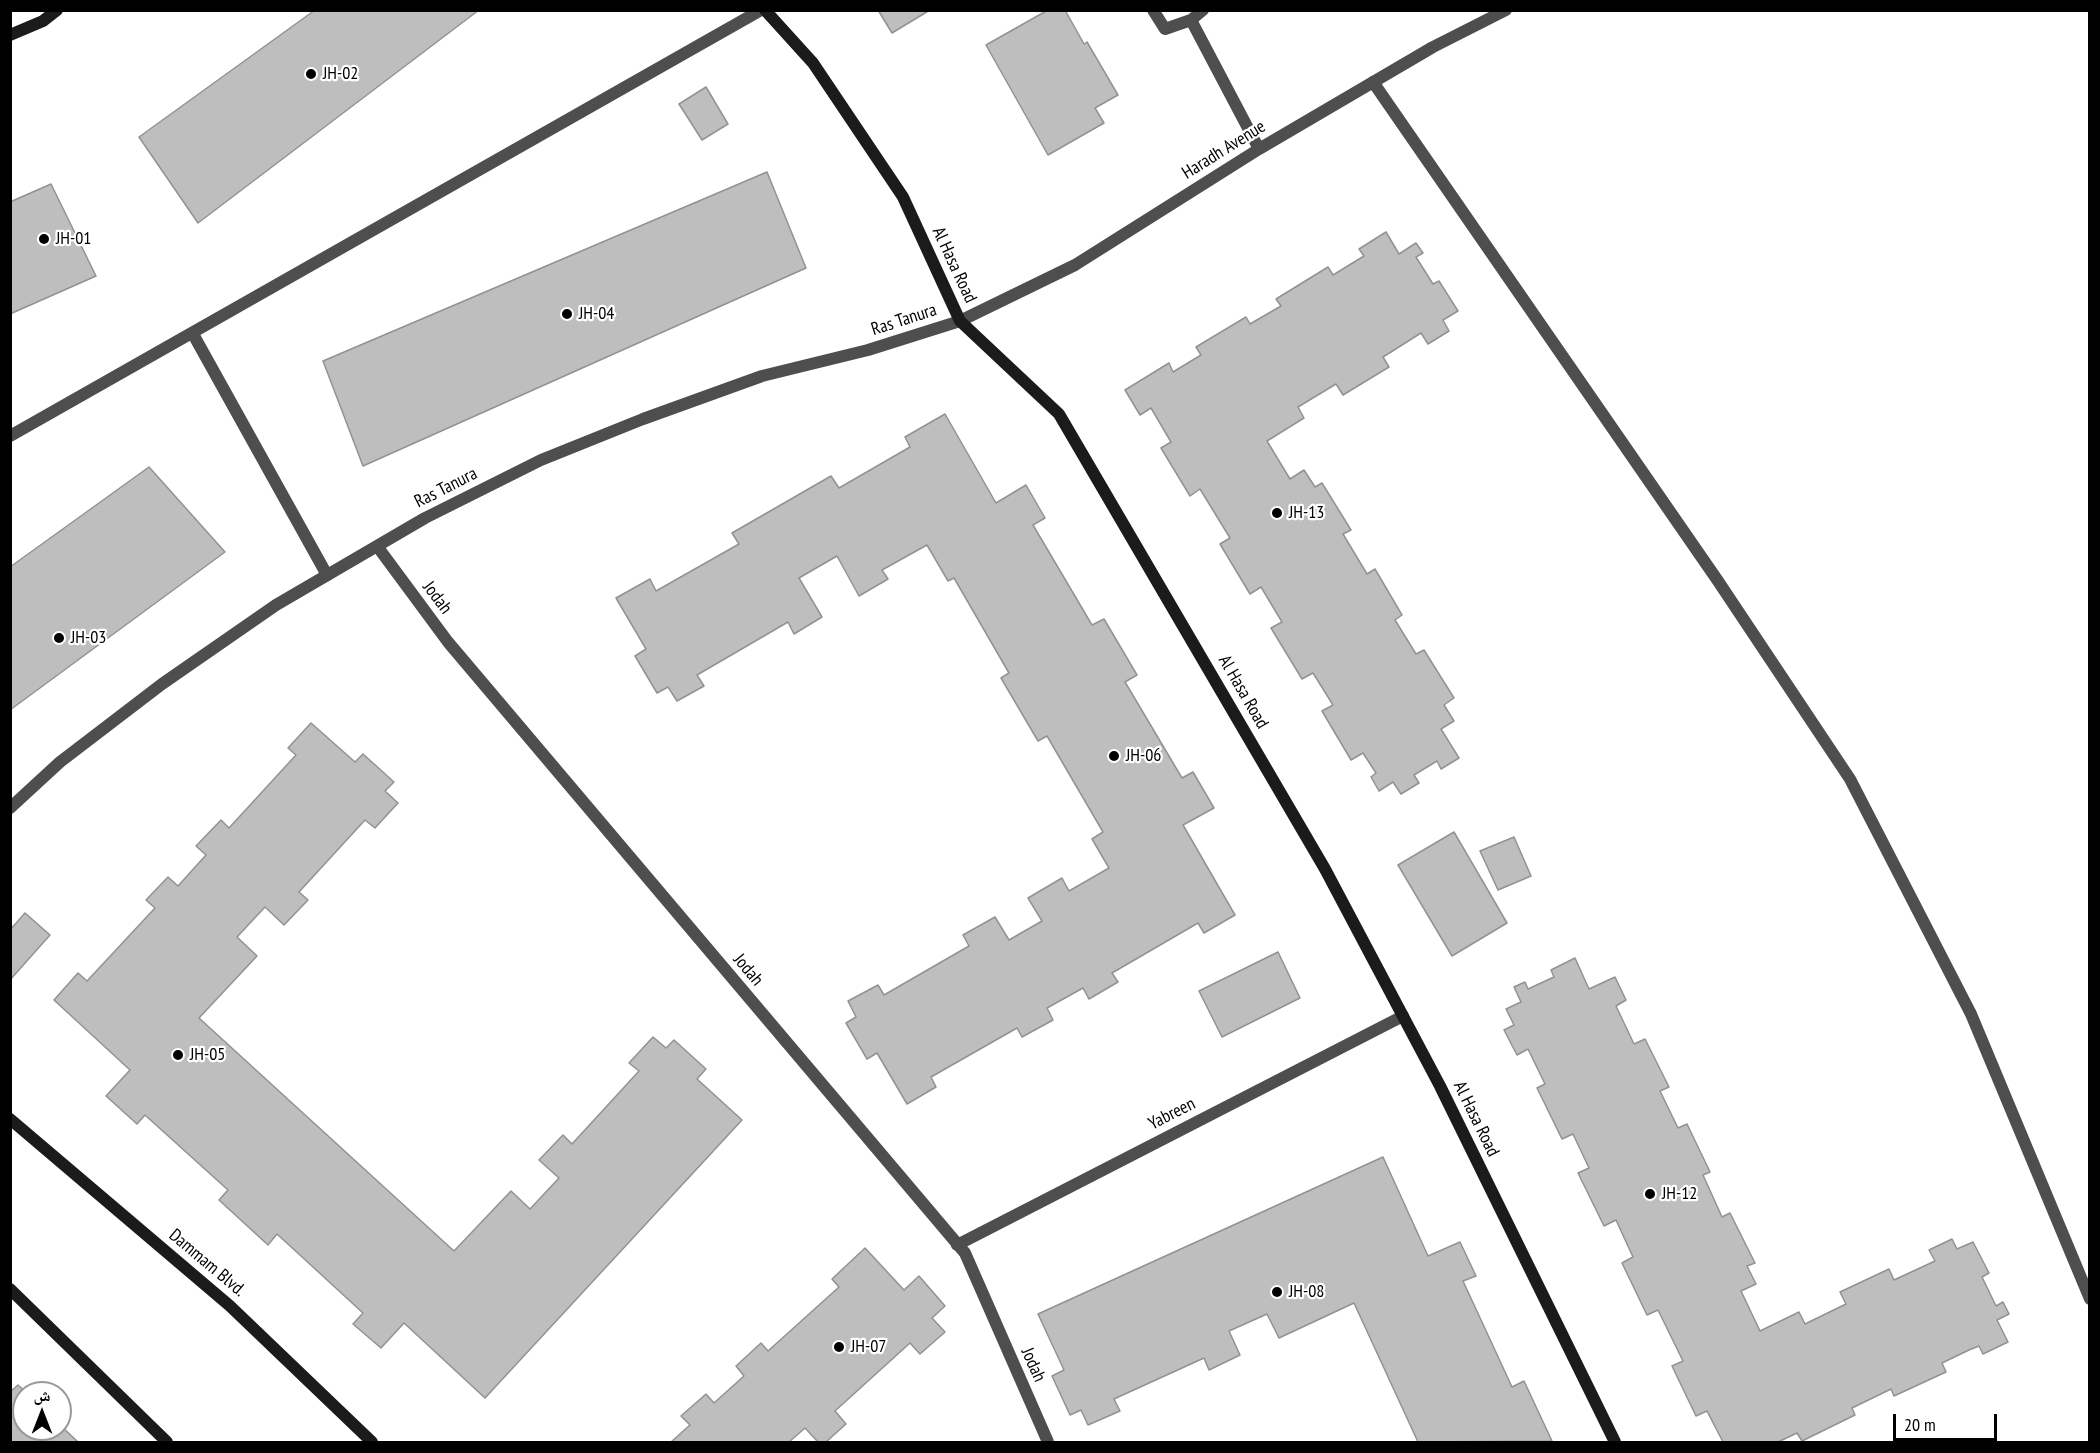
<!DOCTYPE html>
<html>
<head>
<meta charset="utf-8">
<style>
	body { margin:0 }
	#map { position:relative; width:2100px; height:1453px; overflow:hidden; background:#fff; font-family:"PT Sans Narrow","Noto Naskh Arabic",sans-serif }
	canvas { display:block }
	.frame { position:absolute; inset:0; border:12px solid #000; pointer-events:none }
	.north { position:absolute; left:12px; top:1381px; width:60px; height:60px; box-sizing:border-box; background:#fff; border:2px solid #999; border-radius:50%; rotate:0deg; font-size:16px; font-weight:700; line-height:24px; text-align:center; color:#000 }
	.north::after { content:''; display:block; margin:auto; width:21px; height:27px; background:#000; clip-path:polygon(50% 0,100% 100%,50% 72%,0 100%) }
	.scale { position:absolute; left:1893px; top:1414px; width:104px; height:27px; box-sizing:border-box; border:3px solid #000; border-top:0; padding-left:8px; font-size:18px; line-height:21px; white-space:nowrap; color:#000; -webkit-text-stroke:4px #fff; paint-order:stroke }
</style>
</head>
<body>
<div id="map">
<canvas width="2100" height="1453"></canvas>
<div class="frame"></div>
<div class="north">ش</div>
<div class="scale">20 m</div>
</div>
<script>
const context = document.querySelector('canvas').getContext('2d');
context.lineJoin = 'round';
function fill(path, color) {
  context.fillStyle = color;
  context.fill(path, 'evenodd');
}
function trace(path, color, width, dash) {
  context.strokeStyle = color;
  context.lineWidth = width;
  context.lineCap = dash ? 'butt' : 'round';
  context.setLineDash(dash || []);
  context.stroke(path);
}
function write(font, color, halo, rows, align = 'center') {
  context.font = font + ' "PT Sans Narrow",sans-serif';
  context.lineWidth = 4.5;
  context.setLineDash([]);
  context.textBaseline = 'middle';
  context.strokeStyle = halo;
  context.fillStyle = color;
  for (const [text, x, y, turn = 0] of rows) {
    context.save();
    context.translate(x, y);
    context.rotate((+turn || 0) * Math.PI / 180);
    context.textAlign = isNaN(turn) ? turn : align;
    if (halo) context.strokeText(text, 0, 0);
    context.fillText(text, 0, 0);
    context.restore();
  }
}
const building = new Path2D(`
	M315 10H479L198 223 139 137Z
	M878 10H930L892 33Z
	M1048 10H1065L1084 44 1087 42 1118 95 1095 108 1104 123 1048 155 986 45Z
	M706 87 728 124 702 140 679 104Z
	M767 172 806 268 363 466 323 361Z
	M51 184 96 276 10 314V202Z
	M1386 232 1399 254 1416 243 1423 253 1416 257 1433 284 1439 281 1458 311 1443 320 1449 331 1428 344 1421 333 1383 357 1389 367 1343 395 1336 384 1298 407 1304 418 1267 441 1290 479 1304 470 1315 487 1322 483 1351 530 1343 534 1367 574 1375 569 1402 615 1395 620 1416 654 1424 650 1454 698 1444 705 1454 721 1441 729 1459 758 1441 769 1437 761 1414 775 1419 783 1401 794 1393 782 1379 791 1371 777 1376 773 1363 753 1351 760 1322 711 1333 705 1313 673 1302 679 1271 628 1282 622 1261 587 1250 594 1220 544 1230 538 1200 489 1190 496 1161 448 1171 442 1151 408 1140 415 1125 390 1169 363 1173 372 1201 355 1196 347 1246 317 1250 324 1281 306 1276 299 1328 267 1333 275 1364 256 1359 249Z
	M945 414 996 503 1026 485 1045 518 1033 525 1092 625 1104 619 1137 675 1125 682 1182 778 1193 772 1214 808 1183 825 1235 915 1204 933 1198 923 1112 973 1118 982 1089 999 1083 988 1047 1008 1053 1020 1022 1037 1017 1028 931 1077 936 1087 907 1104 877 1053 867 1059 846 1023 856 1017 848 1001 878 985 884 995 969 946 963 935 995 917 1009 940 1042 921 1028 898 1062 878 1069 891 1109 868 1092 839 1103 832 1047 736 1038 741 1001 678 1009 673 954 578 948 581 927 545 882 570 888 579 859 596 837 556 799 578 822 617 794 634 788 622 697 675 704 686 677 701 668 687 657 693 635 656 646 649 616 598 650 579 656 591 739 544 732 533 831 476 839 488 910 447 905 437Z
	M149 467 225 552 10 710V567Z
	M311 723 355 762 363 754 394 782 385 791 398 803 375 828 365 820 299 892 308 900 284 925 265 907 237 937 257 956 199 1018 454 1251 511 1191 530 1209 559 1178 539 1160 563 1135 572 1144 639 1071 629 1063 653 1037 666 1048 674 1040 706 1069 697 1079 742 1120 485 1398 404 1323 381 1348 353 1324 363 1313 277 1234 268 1245 219 1200 228 1190 145 1115 137 1124 106 1096 130 1070 54 1000 78 973 87 981 155 908 146 900 168 877 178 886 206 855 196 846 221 820 229 828 296 755 288 748Z
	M1454 832 1507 923 1452 956 1398 865Z
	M1514 837 1531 876 1498 890 1480 851Z
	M25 913 50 935 10 980V930Z
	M1278 952 1300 998 1222 1037 1199 991Z
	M1575 958 1589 989 1615 977 1626 1000 1616 1006 1634 1044 1645 1039 1669 1087 1660 1091 1678 1128 1687 1124 1710 1172 1703 1175 1722 1217 1730 1213 1755 1263 1747 1266 1756 1284 1741 1291 1760 1331 1799 1312 1805 1324 1846 1304 1840 1292 1889 1269 1894 1280 1935 1261 1929 1250 1952 1239 1957 1249 1973 1242 1989 1273 1982 1277 1996 1306 2003 1302 2009 1314 1997 1320 2008 1342 1983 1354 1979 1346 1969 1350 1942 1363 1946 1372 1894 1396 1891 1389 1852 1408 1855 1415 1802 1441 1797 1433 1778 1442H1723L1707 1411 1696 1416 1672 1366 1683 1361 1658 1310 1647 1315 1622 1263 1633 1257 1616 1220 1604 1226 1578 1173 1589 1168 1573 1134 1562 1139 1537 1088 1545 1084 1528 1049 1517 1055 1504 1030 1514 1025 1506 1009 1521 1002 1514 987 1525 982 1528 989 1554 977 1551 970Z
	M1383 1157 1428 1256 1460 1242 1476 1276 1463 1281 1512 1387 1524 1381 1552 1441 1418 1442 1354 1303 1279 1338 1267 1314 1229 1331 1240 1355 1209 1370 1204 1358 1114 1399 1120 1411 1088 1425 1081 1410 1070 1415 1052 1376 1064 1370 1038 1314Z
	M865 1248 904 1290 919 1276 945 1306 932 1318 945 1332 920 1354 910 1343 835 1411 846 1424 826 1442H818L805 1428 789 1442H671L690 1425 681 1416 706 1394 714 1403 744 1376 736 1366 761 1343 768 1351 839 1287 832 1279Z
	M18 1385 27 1393H24V1429H60V1425L78 1442H10V1392Z`);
const service = new Path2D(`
	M1373 82 1718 581 1850 779 1971 1014 2090 1299
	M193 334 327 575
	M10 436 761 10`);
const minor = new Path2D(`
	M1153 10 1165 29 1191 20 1203 10
	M1191 20 1259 149
	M377 546 448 642 965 1253 1048 1442
	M10 808 60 762 162 684 276 605 425 518 541 460 643 419 762 376 868 350 960 321 1075 265 1259 149 1433 47 1506 10
	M957 1245 1403 1016`);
const secondary = new Path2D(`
	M765 10 813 63 903 197 960 321 1059 414 1325 869 1440 1086 1615 1442
	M10 35 43 21 57 10
	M10 1119 230 1306 372 1442
	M10 1289 167 1442`);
const markers = [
	[311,74,6,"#000"],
	[44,239,6,"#000"],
	[567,314,6,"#000"],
	[1277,513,6,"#000"],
	[59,638,6,"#000"],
	[1114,756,6,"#000"],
	[178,1055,6,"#000"],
	[1650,1194,6,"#000"],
	[1277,1292,6,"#000"],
	[839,1347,6,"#000"]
];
const poiNames = [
	["JH-02",323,74],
	["JH-01",56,239],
	["JH-04",579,314],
	["JH-13",1289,513],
	["JH-03",71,638],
	["JH-06",1126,756],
	["JH-05",190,1055],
	["JH-12",1662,1194],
	["JH-08",1289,1292],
	["JH-07",851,1347]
];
const streetNames = [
	["Haradh Avenue",1224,150,-32],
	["Al Hasa Road",954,265,65],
	["Ras Tanura",904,320,-18],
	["Ras Tanura",446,488,-27],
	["Jodah",437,598,53],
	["Al Hasa Road",1243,692,60],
	["Jodah",748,970,50],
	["Yabreen",1172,1114,-27],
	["Al Hasa Road",1476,1119,64],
	["Dammam Blvd.",207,1263,40],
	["Jodah",1033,1365,66]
];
fill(building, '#bebebe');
trace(building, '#929292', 1.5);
trace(service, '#4e4e4e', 12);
trace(minor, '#4e4e4e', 12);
trace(secondary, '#1b1b1b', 12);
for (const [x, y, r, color] of markers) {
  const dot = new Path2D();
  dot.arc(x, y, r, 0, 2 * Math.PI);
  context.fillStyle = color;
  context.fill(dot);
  trace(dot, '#fff', 2);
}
write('18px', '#000', '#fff', poiNames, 'left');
write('18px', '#000', '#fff', streetNames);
</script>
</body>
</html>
